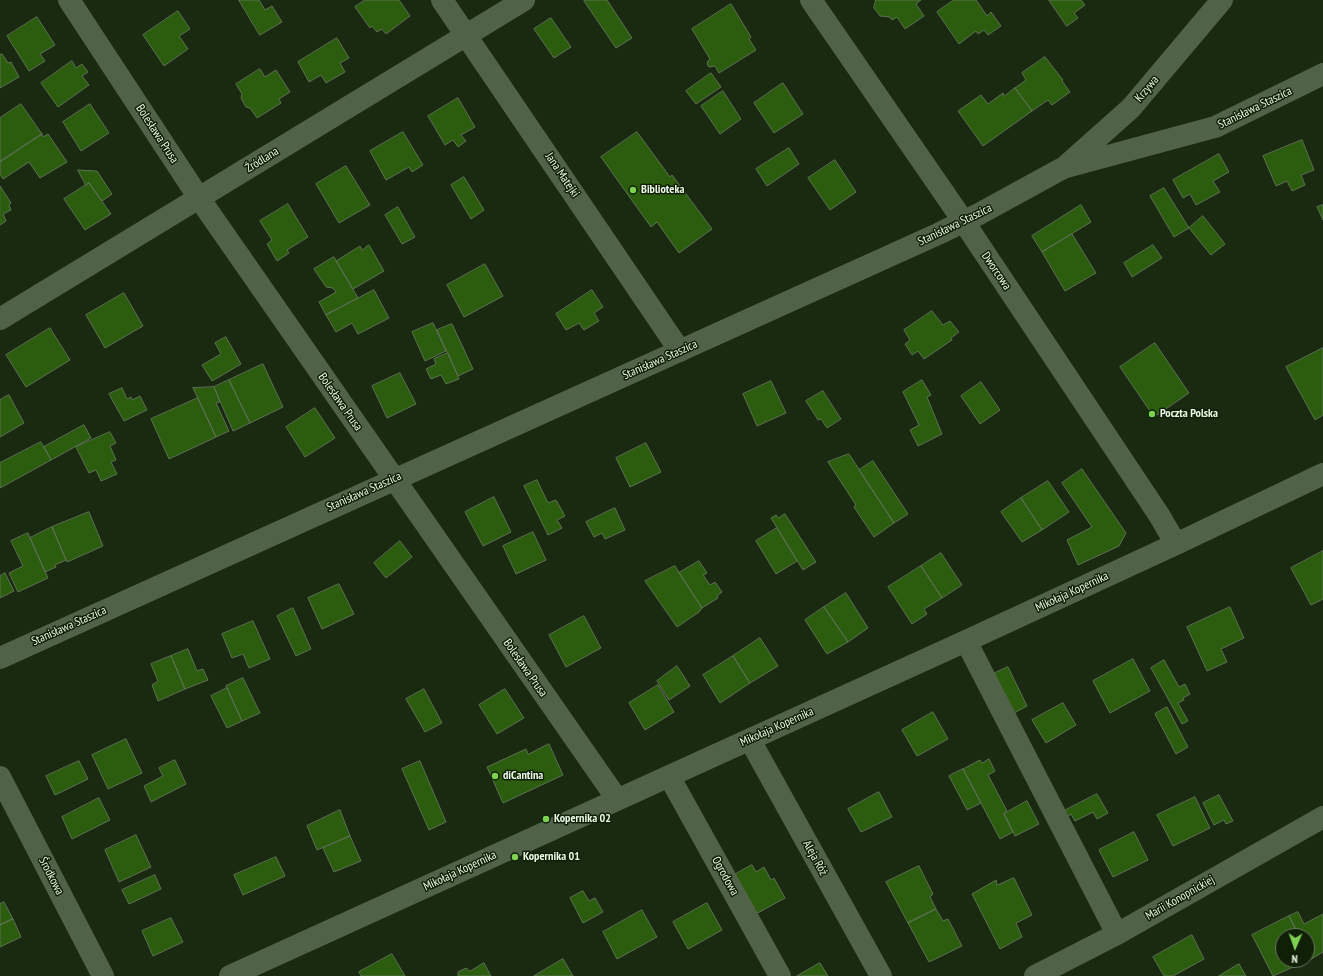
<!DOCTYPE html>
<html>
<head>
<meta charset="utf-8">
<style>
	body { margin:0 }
	#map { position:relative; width:1323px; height:976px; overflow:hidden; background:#192a11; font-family:"PT Sans Narrow",sans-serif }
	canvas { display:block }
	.north { position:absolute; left:1275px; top:928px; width:40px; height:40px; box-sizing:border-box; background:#0f2007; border:1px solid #677661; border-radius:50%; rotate:182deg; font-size:11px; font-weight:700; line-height:16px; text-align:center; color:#ecf8e7 }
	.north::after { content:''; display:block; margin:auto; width:14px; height:18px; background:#7ed153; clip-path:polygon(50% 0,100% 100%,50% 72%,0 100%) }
</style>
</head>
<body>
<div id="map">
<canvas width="1323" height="976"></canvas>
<div class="north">N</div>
</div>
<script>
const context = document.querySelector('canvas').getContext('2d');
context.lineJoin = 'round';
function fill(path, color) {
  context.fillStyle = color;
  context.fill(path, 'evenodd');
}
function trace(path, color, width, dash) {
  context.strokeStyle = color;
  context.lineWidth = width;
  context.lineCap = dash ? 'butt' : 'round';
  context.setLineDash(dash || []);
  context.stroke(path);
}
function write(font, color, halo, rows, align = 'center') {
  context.font = font + ' "PT Sans Narrow",sans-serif';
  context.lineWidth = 3;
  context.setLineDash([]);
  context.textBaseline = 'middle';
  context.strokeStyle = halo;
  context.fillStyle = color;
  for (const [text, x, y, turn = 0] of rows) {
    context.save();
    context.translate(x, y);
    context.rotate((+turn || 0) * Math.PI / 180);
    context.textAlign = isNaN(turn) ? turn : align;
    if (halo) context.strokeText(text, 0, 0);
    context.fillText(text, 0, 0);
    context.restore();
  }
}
const building = new Path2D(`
	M239 0H259L265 10 272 6 282 22 260 35Z
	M365 0H399L410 16 386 34 382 29 377 32 372 26 370 28 355 7Z
	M586 0H607L632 38 616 48 584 1Z
	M876 0H921L916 4 924 16 905 29 897 17 892 20 890 17 880 16 874 8Z
	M954 0H976L987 16 991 12 1001 26 988 35 984 30 978 34 976 31 959 44 937 12Z
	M1049 0H1081L1085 5 1074 13 1078 18 1067 26Z
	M731 4 751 37 749 39 756 50 719 73 715 66 709 67 707 64 708 61 710 59 692 29Z
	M178 11 190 29 179 36 188 49 164 66 143 35Z
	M37 17 55 45 40 54 45 61 29 71 7 36Z
	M551 18 571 47 554 58 534 29Z
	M337 38 349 58 340 63 345 72 326 83 321 75 309 82 298 62Z
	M2 54 8 63 11 62 19 77 0 88V55Z
	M1045 57 1063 80 1062 81 1070 92 1052 105 1048 100 1032 111 1015 88 1026 80 1022 73Z
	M72 61 76 68 82 64 88 72 82 76 89 85 58 107 41 83Z
	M260 69 265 77 276 70 290 92 279 99 281 103 257 118 250 108 246 107 241 98 242 94 236 84Z
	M711 73 721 87 696 104 686 91Z
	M783 83 803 114 774 133 754 103Z
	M1015 88 1032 111 983 146 958 111 981 95 988 104 1003 93 1004 96Z
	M723 91 741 119 720 134 701 106Z
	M458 98 475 127 461 135 466 141 458 147 453 140 445 145 428 116Z
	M21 104 42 134 0 162V118Z
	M90 104 109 133 81 151 63 122Z
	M403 132 423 165 412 172 409 167 386 180 370 151Z
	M637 132 670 177 672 175 712 229 679 253 657 222 651 227 601 157Z
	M42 134 43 137 48 134 67 162 40 178 29 162 3 179 0 174V162Z
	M1302 140 1314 170 1301 175 1305 185 1292 191 1287 181 1276 186 1263 156Z
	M789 148 799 164 767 186 756 169Z
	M1219 154 1229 172 1213 181 1220 192 1196 205 1190 194 1183 198 1173 180Z
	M835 160 856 192 830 210 808 178Z
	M346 166 370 205 339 223 316 184Z
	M78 170 97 171 112 194 102 201 89 183 86 185Z
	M464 177 484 210 471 219 451 185Z
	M89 183 111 214 85 230 64 199Z
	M0 186 11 203 9 205 11 210 3 214 6 221 0 225Z
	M1164 188 1189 228 1174 237 1150 196Z
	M288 204 308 237 287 250 289 253 277 261 267 244 272 240 260 221Z
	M1081 205 1091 222 1042 252 1032 236Z
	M1323 205V220L1317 207Z
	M398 207 415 237 402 244 385 215Z
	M1203 216 1225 244 1211 255 1189 228Z
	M1072 234 1096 273 1065 291 1042 252Z
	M369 245 384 271 353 289 336 261 360 246 362 250Z
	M1153 245 1162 258 1132 277 1124 263Z
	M334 257 358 298 326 315 319 302 336 292 333 288 326 287 314 269Z
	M485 264 503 296 464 317 447 285Z
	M374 290 389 318 358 334 352 323 336 332 326 315Z
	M592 290 603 307 594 313 599 321 584 330 579 323 566 330 556 314Z
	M124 293 143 326 105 348 86 315Z
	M932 311 943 325 950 321 959 332 951 338 952 340 924 359 918 351 912 355 905 344 910 340 904 330Z
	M433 323 446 351 425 361 412 332Z
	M452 324 473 369 458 376 437 330Z
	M50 328 70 360 26 387 6 355Z
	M226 337 241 364 212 381 202 365 221 354 215 343Z
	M1155 343 1189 393 1154 417 1120 367Z
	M1323 348V415L1315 420 1286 367Z
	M448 353 459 379 446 384 441 375 431 379 426 369 436 364 434 359Z
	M263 364 283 407 250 423 229 380Z
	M400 373 416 404 387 418 372 386Z
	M229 380 250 423 233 431 214 387Z
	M922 380 931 395 927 397 942 434 918 446 910 430 919 425 903 392Z
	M771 381 786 413 757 426 743 394Z
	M981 382 1000 410 980 424 961 396Z
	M214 387 220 402 216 403 229 431 216 437 193 388Z
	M122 388 127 399 131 397 132 400 140 396 147 410 124 421 109 394Z
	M823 391 841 419 827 428 821 419 818 420 806 401Z
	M9 395 24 423 0 437V400Z
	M198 398 216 437 169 459 151 419Z
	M315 408 335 438 305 457 286 427Z
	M84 425 91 438 51 460 44 447Z
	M110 432 116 443 110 446 116 460 111 462 117 474 101 481 96 470 89 473 76 447Z
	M41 442 51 460 0 488V463Z
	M646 443 661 472 630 487 616 458Z
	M849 454 894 523 874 537 854 507 856 505 828 462Z
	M873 461 908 514 894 523 859 470Z
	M1082 469 1126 533 1119 546 1078 565 1067 540 1092 527 1062 483Z
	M537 480 548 503 556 500 565 516 557 520 562 528 548 535 524 486Z
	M1048 481 1069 512 1042 530 1021 498Z
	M494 497 511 532 483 546 465 512Z
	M1021 498 1042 530 1022 542 1001 512Z
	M615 508 625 530 605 539 602 533 594 537 586 522Z
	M89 512 103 546 67 562 52 527Z
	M785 514 816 562 803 570 771 518 776 515 778 518Z
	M52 527 66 560 55 565 56 567 45 572 30 538Z
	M777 528 797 561 776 574 756 541Z
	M533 532 546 560 516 574 503 546Z
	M28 533 48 578 18 592 9 573 23 566 11 541Z
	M400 541 412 557 386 578 374 563Z
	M1323 551V599L1311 605 1291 568Z
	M941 553 962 585 942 598 921 566Z
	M699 561 707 573 703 575 710 585 715 582 722 592 717 596 718 598 702 608 679 573Z
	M675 566 702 608 699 612 677 627 645 581Z
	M921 566 942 598 924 609 927 614 912 624 888 587Z
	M5 573 14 591 0 598V576Z
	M339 584 354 614 322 629 308 598Z
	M846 593 868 628 848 642 824 607Z
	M824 607 848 642 827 654 805 620Z
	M1230 607 1244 638 1221 649 1227 662 1207 671 1187 627Z
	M293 608 311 649 296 656 277 616Z
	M584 616 601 648 566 667 549 635Z
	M253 621 270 659 249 668 243 654 232 658 222 634Z
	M760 638 778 666 750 683 733 656Z
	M188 649 197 671 203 669 208 680 185 689 171 656Z
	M171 656 185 689 158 701 152 685 158 681 151 664Z
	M733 656 750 683 720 703 703 675Z
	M1133 659 1150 691 1110 713 1093 681Z
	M1164 660 1179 687 1185 684 1190 694 1183 698 1184 700 1178 703 1188 721 1182 724 1151 668Z
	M677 666 690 686 669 700 657 681Z
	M1008 667 1027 706 1014 713 993 674Z
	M243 678 260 713 242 721 226 686Z
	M658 685 674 712 645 730 629 703Z
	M227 688 242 721 227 728 211 696Z
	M424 689 442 723 425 732 406 699Z
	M505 689 524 718 497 734 479 705Z
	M1063 703 1076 725 1046 743 1032 720Z
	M1167 707 1188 747 1176 754 1155 714Z
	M933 712 948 739 917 756 902 730Z
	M126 739 142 773 108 789 92 755Z
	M549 744 563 775 503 803 487 767 526 749 528 754Z
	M989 759 995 771 988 775 1007 811 1004 814 1013 832 1000 839 963 769 980 760 982 763Z
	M175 760 186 784 151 802 144 786 163 776 159 768Z
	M79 761 88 779 55 795 46 776Z
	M420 761 446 822 429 830 402 769Z
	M963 769 981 803 967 810 949 776Z
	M879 792 892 817 861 832 848 809Z
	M1097 794 1108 813 1097 819 1093 812 1075 821 1071 814 1067 817 1064 811Z
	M1219 795 1233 821 1226 824 1224 820 1214 825 1203 803Z
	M1195 797 1210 828 1173 846 1157 815Z
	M99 798 110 820 72 839 62 817Z
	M1027 801 1039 824 1015 836 1004 814Z
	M340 810 350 836 317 850 307 826Z
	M1134 832 1148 860 1113 877 1099 850Z
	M136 835 151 867 119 882 105 850Z
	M350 836 361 861 334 872 323 848Z
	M276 857 285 876 243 895 234 875Z
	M752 865 756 872 764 867 771 880 774 878 785 898 754 915 732 876Z
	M919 866 933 894 930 897 936 909 908 923 886 882Z
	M155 875 161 889 129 904 122 890Z
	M1014 878 1032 915 1016 923 1022 937 1000 949 972 894 996 880 997 885Z
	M583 891 589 901 595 898 603 912 583 923 570 898Z
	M4 902 13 919 0 925V904Z
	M707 903 722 930 688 949 673 922Z
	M936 909 943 921 948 919 962 946 929 962 908 923Z
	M642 910 657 937 617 959 603 932Z
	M1298 912 1304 924 1323 914V952L1311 959 1307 951V936H1299L1289 916Z
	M1289 916 1299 936H1283V960H1307V951L1311 959 1273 976 1252 935Z
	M171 918 183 942 153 956 142 931Z
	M13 919 21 937 0 947V925Z
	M1192 935 1204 959 1173 976H1164L1153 957Z
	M392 954 405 976H361L359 972Z
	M563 959 573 976H534Z
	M484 963 491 976H458V972L466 968 470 971Z
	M820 963 828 976H797Z
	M1239 964 1246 976H1219Z`);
const minor = new Path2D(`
	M69 0 199 198 617 799
	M442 0 680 351
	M811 0 964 222 1159 515 1176 544
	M1067 165 1131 108 1222 0
	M0 319 524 0
	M966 641 1117 934
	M0 658 938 234 979 214 1063 168 1215 127 1323 74
	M750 740 881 976
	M669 776 780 976
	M0 777 103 976
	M230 976 966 641 1176 544 1323 474
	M1035 976 1117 934 1323 817`);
const markers = [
	[633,190,4,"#7ed153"],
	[1152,414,4,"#7ed153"],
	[495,776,4,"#7ed153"],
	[546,819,4,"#7ed153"],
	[515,857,4,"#7ed153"]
];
const streetNames = [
	["Krzywa",1147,89,-50],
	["Stanisława Staszica",1255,108,-26],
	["Bolesława Prusa",157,134,57],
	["Źródlana",262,160,-32],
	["Jana Matejki",562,175,56],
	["Stanisława Staszica",955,225,-26],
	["Dworcowa",996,271,56],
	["Stanisława Staszica",660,360,-24],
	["Bolesława Prusa",340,402,55],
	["Stanisława Staszica",364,492,-24],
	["Mikołaja Kopernika",1072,592,-25],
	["Stanisława Staszica",69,626,-24],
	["Bolesława Prusa",525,668,55],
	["Mikołaja Kopernika",777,727,-24],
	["Aleja Róż",815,858,61],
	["Mikołaja Kopernika",460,871,-25],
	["Środkowa",51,876,63],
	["Ogrodowa",725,876,61],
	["Marii Konopnickiej",1180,898,-30]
];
const poiNames = [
	["Biblioteka",641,190],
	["Poczta Polska",1160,414],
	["diCantina",503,776],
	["Kopernika 02",554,819],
	["Kopernika 01",523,857]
];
fill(building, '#2c5c0d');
trace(building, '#5d7155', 1);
trace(minor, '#506348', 22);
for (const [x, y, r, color] of markers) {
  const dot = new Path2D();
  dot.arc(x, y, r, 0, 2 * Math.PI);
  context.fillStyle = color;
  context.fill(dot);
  trace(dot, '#0f2007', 1.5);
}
write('12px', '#ecf8e7', '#0f2007', streetNames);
write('bold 12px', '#ecf8e7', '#0f2007', poiNames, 'left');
</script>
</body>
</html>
